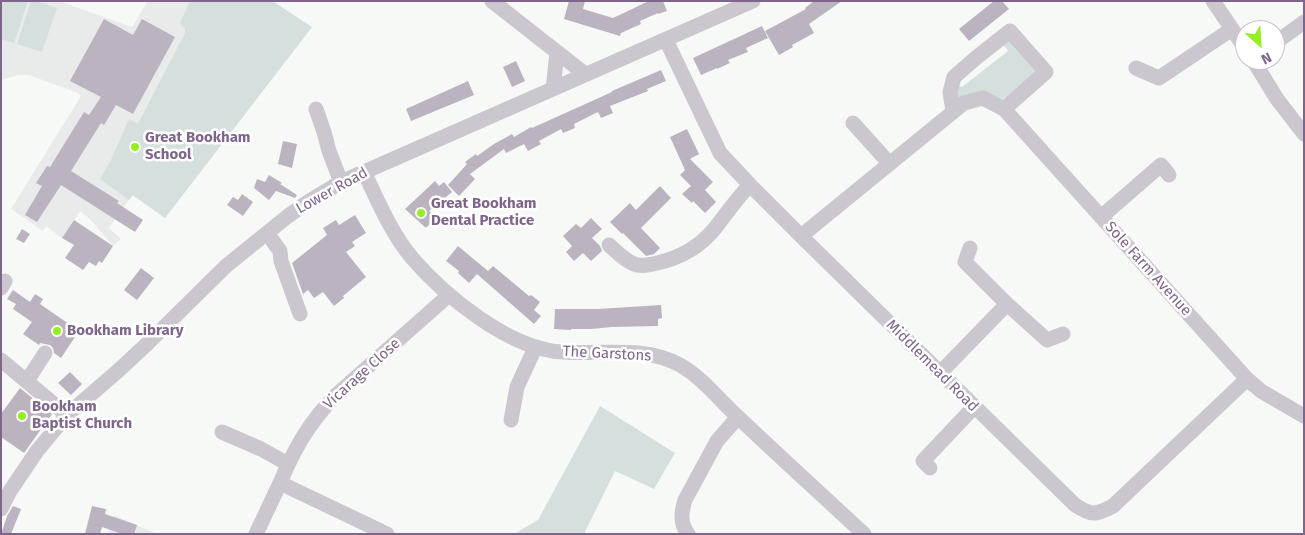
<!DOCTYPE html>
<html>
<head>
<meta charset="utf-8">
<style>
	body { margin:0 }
	#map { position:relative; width:1305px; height:535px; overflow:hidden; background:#f7f9f7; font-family:"Fira Sans",sans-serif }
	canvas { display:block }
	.frame { position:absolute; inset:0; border:2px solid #7e668a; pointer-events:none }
	.north { position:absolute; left:1235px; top:20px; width:50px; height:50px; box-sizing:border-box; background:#fff; border:1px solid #cbc2d0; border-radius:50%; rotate:154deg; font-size:14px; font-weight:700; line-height:20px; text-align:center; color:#7e668a }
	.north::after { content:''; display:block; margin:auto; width:18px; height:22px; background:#93ef21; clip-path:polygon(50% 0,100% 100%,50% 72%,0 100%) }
</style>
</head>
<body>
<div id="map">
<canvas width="1305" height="535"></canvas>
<div class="frame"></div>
<div class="north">N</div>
</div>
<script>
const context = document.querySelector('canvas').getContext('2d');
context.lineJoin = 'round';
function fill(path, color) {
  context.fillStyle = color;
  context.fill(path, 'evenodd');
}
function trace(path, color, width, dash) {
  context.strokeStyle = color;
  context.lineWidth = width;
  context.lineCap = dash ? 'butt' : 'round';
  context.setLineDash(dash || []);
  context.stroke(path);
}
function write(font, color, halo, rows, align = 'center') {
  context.font = font + ' "Fira Sans",sans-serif';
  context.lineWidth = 5;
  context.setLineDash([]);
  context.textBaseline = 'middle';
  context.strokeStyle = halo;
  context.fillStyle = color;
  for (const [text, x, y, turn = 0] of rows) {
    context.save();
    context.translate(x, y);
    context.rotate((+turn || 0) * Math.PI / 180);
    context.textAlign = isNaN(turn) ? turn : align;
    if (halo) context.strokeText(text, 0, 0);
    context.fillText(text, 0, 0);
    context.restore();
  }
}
const built = new Path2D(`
	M1 1H59L132 27 148 1H273L312 27 165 218 132 195 109 228 121 239 113 246 90 219 80 211 62 238 46 226 43 231 11 209 81 96 78 93 29 75H18L1 80Z
	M114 515 157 534H108Z`);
const green = new Path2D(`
	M1 1H28L14 43 1 39Z
	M31 1H36L57 8 42 52 17 44Z
	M190 1H272L312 27 165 218 133 195 129 200 100 179 111 160 129 119 138 124 185 33V29L180 23Z
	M1008 39 1038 73 1003 99 980 93 958 100 955 92 959 86 962 87 1008 51 1003 44Z
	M600 406 675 453 654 489 615 471 584 534H514L538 520Z`);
const building = new Path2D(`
	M569 1H585L583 9 613 18 649 1H663L667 11 658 14V13L640 21 641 24 621 33 620 36 564 19Z
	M814 1H842L809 24 814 33 792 45 793 47 779 55 765 31 806 9 805 8Z
	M994 1H1002L1009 9 969 41 959 29Z
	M104 19 133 35 142 19 175 37 133 114 116 105 104 125 101 123 71 171 119 201 117 203 143 220 135 232 61 185 37 222 25 215 42 186 36 183 47 166 50 167 84 112 89 115 101 97 70 81Z
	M762 26 768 38 746 48 748 52 728 60 730 63 717 69V68L701 75 693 58Z
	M516 61 525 81 512 87 503 67Z
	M661 70 666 81 647 89 648 91 610 106 613 113 601 118 598 112 574 124 575 128 563 133 561 129 539 141 541 144 528 151 524 144 506 153 504 149 470 174 475 179 459 196 448 185 467 164 465 162 476 154 477 156 494 144 512 134 514 137 531 127 532 128 612 92V91Z
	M468 81 474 95 411 121 406 109Z
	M687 129 699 154 690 159 713 182 705 190 716 202 705 213 693 201 692 203 682 194 691 186 680 175 685 170 670 137Z
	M283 141 297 144 292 168 278 164Z
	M269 175 282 183 280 184 297 195 295 198 276 191 269 200 254 188 257 179 265 182Z
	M435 181 439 186 444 182 452 192 429 211 436 217 426 228 405 209Z
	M660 186 671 198 641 228 660 248 654 254 646 256 623 233 622 234 610 222 630 203 636 210Z
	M242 194 253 202 243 216 227 205 233 197 238 200Z
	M355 215 366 233 352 242 355 246 346 252 366 277 343 296 344 298 334 306 323 292 314 298 308 290 303 294 292 263 327 235 323 228 336 220 339 225Z
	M591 218 602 229 592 238 600 246 602 251 591 261 583 253 574 261 566 252 572 246 563 236 576 224 581 228Z
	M74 220 113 246 102 263 99 261 96 266 89 262 83 270 65 258 74 245 62 238Z
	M22 229 30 234 24 243 16 239Z
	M458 246 488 271 493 266 529 296 531 295 540 302 534 310 541 316 534 324 477 274 469 283 458 273 459 271 446 261Z
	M141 268 154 278 137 300 124 290Z
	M13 290 30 302 35 294 43 299 40 304 79 331 61 358 54 353 53 348 50 345 40 343 39 345 23 334 32 322 13 309 16 304 7 299Z
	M661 305 662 318 658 319V326L612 327 592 329H571V330L554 329 555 309H598Z
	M70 372 82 384 71 395 58 383Z
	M20 388 52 414 24 453 1 437V414Z
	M13 506 21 509 11 534H1L7 516Z
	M92 506 106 509 105 514 137 525 134 534H122L102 527 100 534H85Z`);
const minor = new Path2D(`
	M492 1 585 74
	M1213 1 1245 48
	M666 40 720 153 750 185 801 236 1075 505C1092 516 1096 515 1113 506L1247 379
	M1275 43 1304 22
	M1253 60 1277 99 1304 134
	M1136 68 1159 78 1232 29
	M553 89 557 52
	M316 109 324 132 329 151 341 182
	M953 111 950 92 954 77 977 57 1010 31 1046 72 1004 109
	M853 123 889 163
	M364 172C378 201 391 233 412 258 445 296 509 349 562 352 601 355 644 345 680 365 703 378 720 401 739 418 780 457 822 495 864 534
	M1101 217 1161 165 1169 175
	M267 233 280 251 281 261 300 314
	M801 236 964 103 983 98 1004 109 1247 379 1261 391 1304 416
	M609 245C617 252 624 260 634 264 641 267 649 265 657 263 680 258 701 246 716 227 727 213 737 198 750 185
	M970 248 965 262 1007 304
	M1 288 5 281
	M1 360 67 415
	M940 373 1007 304 1047 340 1063 334
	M27 381 45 353
	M511 420 517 387 535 348
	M222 432 261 449 288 464
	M930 468 923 461 974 407
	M1 509 10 491 37 451 67 415 119 370 148 343 226 266 288 216 308 202 341 182 364 172 753 1
	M256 534 280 483
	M387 534 280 483C294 449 309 423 335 396L449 295
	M688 534C680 523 681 513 685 500L717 441 738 417`);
const markers = [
	[135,147,5,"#93ef21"],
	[421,213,5,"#93ef21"],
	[57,331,5,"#93ef21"],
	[22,416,5,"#93ef21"]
];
const poiNames = [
	["Great Bookham",145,138],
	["School",145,155],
	["Great Bookham",431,204],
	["Dental Practice",431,221],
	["Bookham Library",67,331],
	["Bookham",32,407],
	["Baptist Church",32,424]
];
const streetNames = [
	["Lower Road",332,191,-29],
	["Sole Farm Avenue",1148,269,48],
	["The Garstons",607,354,3],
	["Middlemead Road",932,366,45],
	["Vicarage Close",362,374,-42]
];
fill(built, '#e9eaea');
fill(green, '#d5dfde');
fill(building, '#bcb3c1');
trace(minor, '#ccc7cf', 15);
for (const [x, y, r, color] of markers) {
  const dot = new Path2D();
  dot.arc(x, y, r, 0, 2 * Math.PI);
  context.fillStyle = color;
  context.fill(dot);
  trace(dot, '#fff', 2);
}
write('bold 15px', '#7e668a', '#fff', poiNames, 'left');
write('15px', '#7e668a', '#fff', streetNames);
</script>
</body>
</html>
